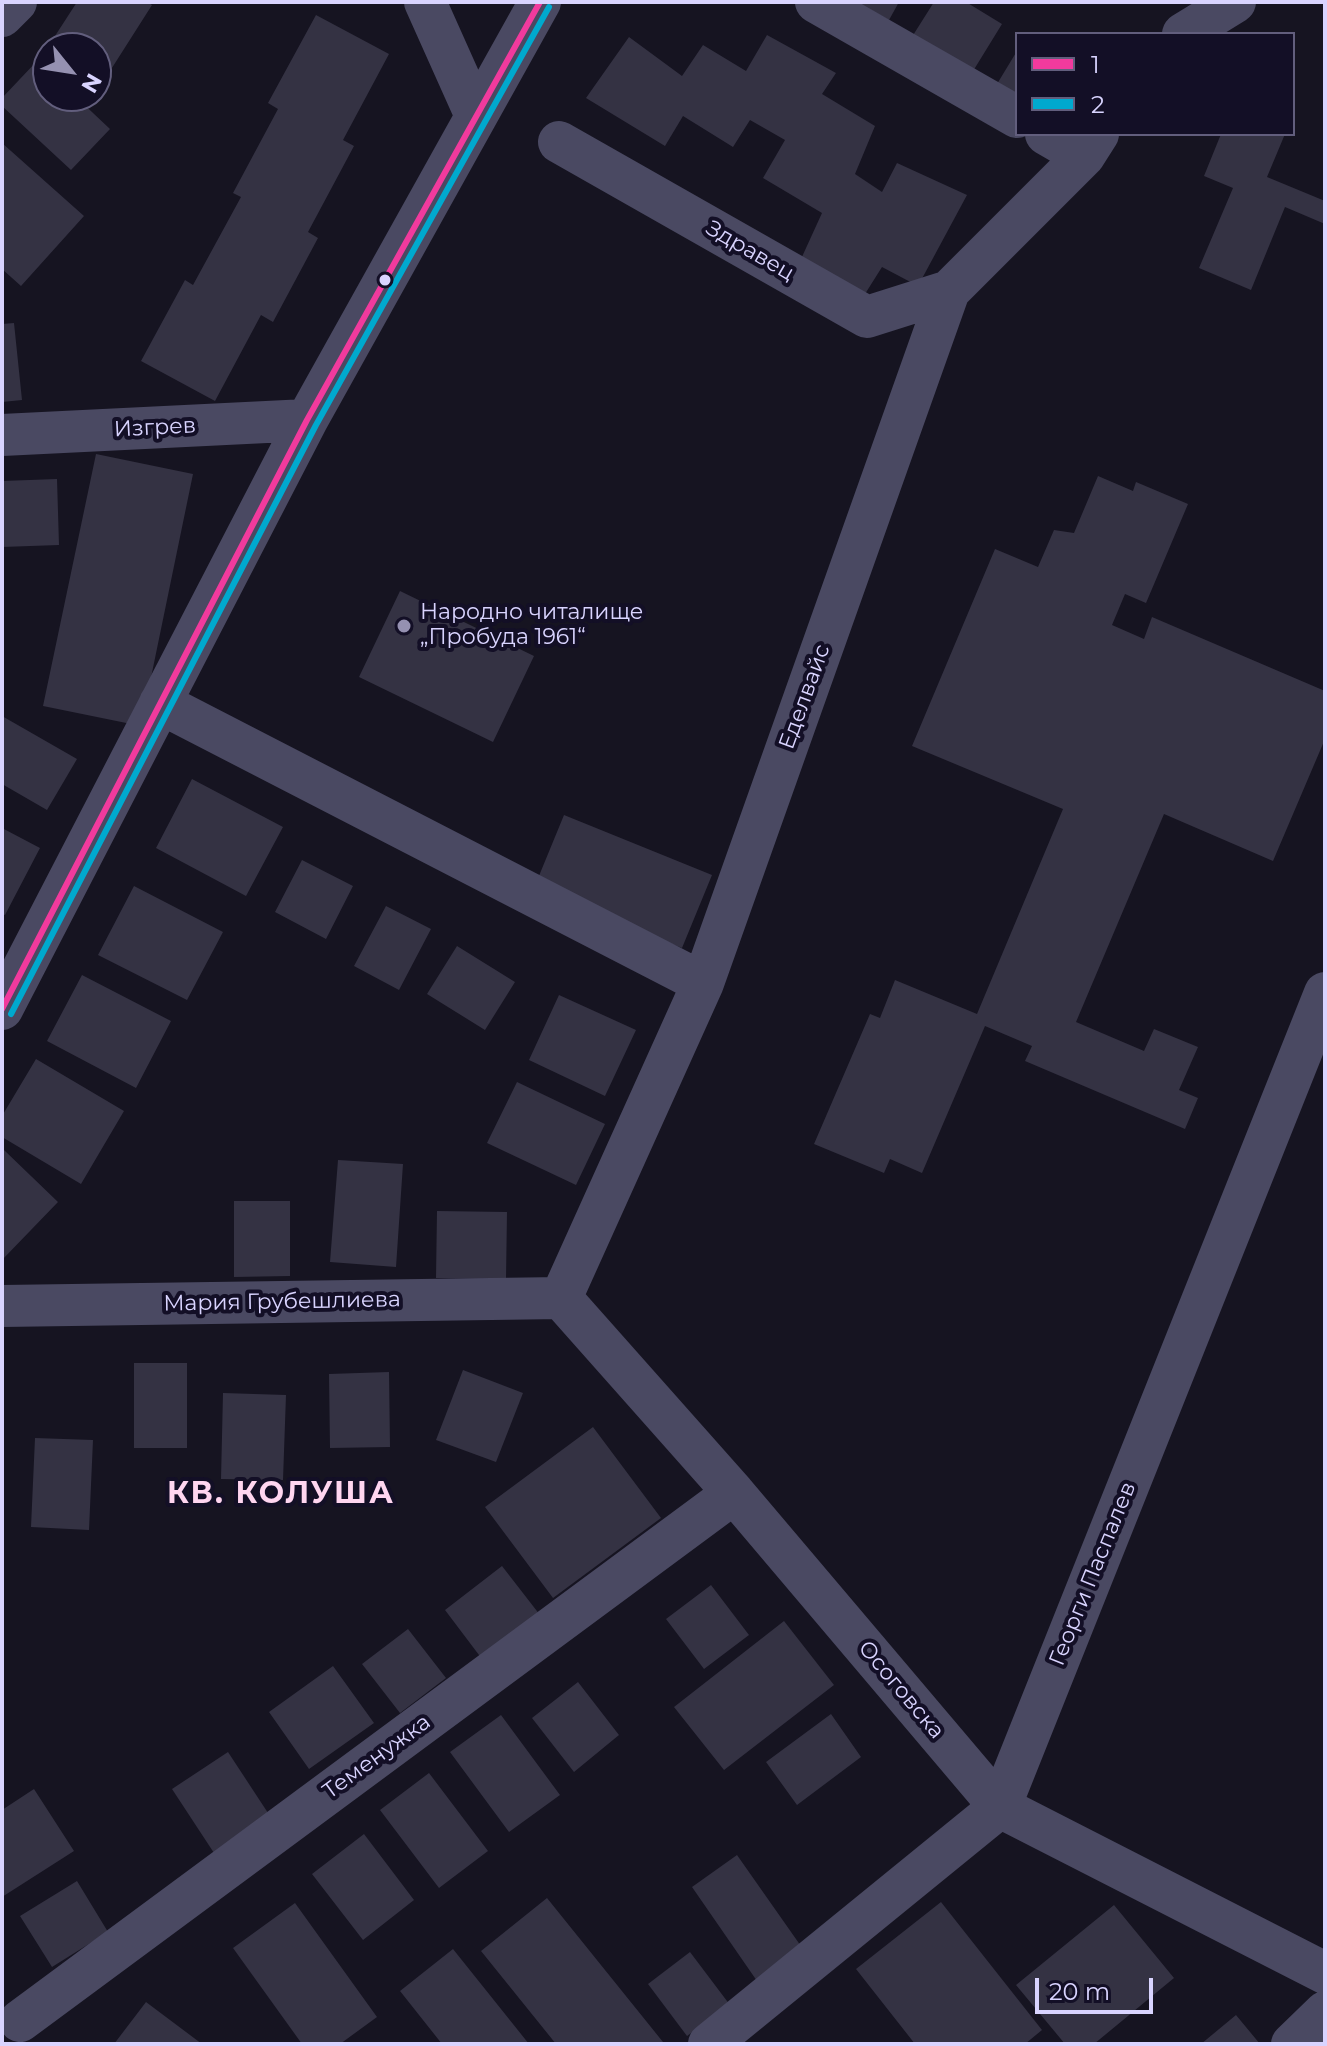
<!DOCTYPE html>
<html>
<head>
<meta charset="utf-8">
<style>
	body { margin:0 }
	#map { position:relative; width:1327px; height:2046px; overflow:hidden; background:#161421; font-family:Montserrat,sans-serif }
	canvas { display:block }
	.frame { position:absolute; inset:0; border:4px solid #d9d4ff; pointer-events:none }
	.legend { position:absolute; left:1015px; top:32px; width:280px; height:104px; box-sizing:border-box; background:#130f26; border:2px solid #625e7d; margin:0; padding:10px 14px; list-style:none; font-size:24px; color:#d9d4ff }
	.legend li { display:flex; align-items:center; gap:16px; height:40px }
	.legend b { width:40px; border:2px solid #625e7d }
	.north { position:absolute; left:32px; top:32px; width:80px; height:80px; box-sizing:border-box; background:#130f26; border:2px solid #625e7d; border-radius:50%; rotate:120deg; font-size:22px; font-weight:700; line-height:32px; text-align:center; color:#d9d4ff }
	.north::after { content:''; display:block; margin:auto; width:28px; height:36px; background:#9591b1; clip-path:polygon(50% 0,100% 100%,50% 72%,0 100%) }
	.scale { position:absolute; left:1035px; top:1978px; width:118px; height:36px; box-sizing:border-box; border:4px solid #d9d4ff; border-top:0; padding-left:10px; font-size:24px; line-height:28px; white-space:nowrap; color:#d9d4ff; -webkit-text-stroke:6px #130f26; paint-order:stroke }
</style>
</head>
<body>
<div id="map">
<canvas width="1327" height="2046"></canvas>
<div class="frame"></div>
<ul class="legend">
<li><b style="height:10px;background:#f13a9d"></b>1</li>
<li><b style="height:10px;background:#00a9ce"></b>2</li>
</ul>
<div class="north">N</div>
<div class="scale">20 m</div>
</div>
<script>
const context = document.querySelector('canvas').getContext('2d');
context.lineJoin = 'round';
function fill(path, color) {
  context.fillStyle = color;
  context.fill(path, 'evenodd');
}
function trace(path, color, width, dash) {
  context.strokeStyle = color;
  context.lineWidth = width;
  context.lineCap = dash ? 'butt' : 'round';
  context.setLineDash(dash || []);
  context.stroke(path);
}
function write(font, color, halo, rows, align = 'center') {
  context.font = font + ' Montserrat,sans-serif';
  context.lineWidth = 8;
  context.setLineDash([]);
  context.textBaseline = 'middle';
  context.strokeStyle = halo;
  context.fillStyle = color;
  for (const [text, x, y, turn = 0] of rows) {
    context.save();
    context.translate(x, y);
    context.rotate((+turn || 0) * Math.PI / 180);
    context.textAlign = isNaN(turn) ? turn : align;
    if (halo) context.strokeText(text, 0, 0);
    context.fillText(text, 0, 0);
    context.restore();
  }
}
const building = new Path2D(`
	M77 2H147L152 5 110 71 96 62V48H74L55 36Z
	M856 2H899L889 20Z
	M934 2H966L1002 24 970 76 910 40Z
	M316 15 389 54 343 140 354 146 308 232 318 238 273 322 261 315 215 401 141 361 185 280 193 285 241 197 233 193 278 109 268 103Z
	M767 35 836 73 822 94 875 126 855 174 882 192 897 163 967 195 918 286 882 267 865 294 801 259 822 213 763 178 785 140 750 120 733 147 683 116 665 146 586 98 629 37 682 76 703 45 746 71Z
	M1017 51V96L997 84Z
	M37 61 48 71V96H75L110 129 71 170 2 106V98Z
	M1221 134H1285L1267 177 1325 201V224L1285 207 1251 290 1199 268 1233 188 1204 176Z
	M2 143 84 216 21 286 2 269Z
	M14 323 22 400 2 402V324Z
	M96 454 193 474 141 726 43 706Z
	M1098 476 1133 491 1136 482 1188 504 1146 603 1125 594 1112 625 1144 639 1152 617 1325 691V739L1273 861 1164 814 1076 1022 1144 1051 1154 1029 1198 1047 1179 1090 1198 1098 1185 1129 1025 1061 1032 1046 985 1026 922 1173 890 1159 884 1173 814 1144 870 1014 880 1018 895 980 977 1014 1063 809 912 746 995 549 1038 567 1054 530 1074 533Z
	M57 479 59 545 2 547V481Z
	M400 591 534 656 493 742 359 677Z
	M2 716 77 759 47 810 2 784Z
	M192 779 283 827 246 896 156 848Z
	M564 815 712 875 682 948 534 888Z
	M2 828 40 848 5 915 2 914Z
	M302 860 353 886 326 939 275 912Z
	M134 886 223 932 187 1000 98 955Z
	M386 906 431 929 399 990 354 966Z
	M457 946 515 982 485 1030 427 994Z
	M82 975 171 1021 136 1088 47 1041Z
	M559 995 636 1030 605 1096 529 1060Z
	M36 1059 124 1111 81 1184 2 1137V1116Z
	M517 1082 605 1124 576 1185 487 1143Z
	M4 1150 58 1202 2 1260V1152Z
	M338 1160 403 1164 396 1267 330 1262Z
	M234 1201H290V1276L234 1277Z
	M437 1211 507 1212 506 1279 436 1278Z
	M134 1363H187V1448H134Z
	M463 1370 523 1393 496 1462 436 1440Z
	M389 1372 390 1447 330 1448 329 1374Z
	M223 1393 286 1395 283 1480 221 1479Z
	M593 1427 661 1518 553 1598 485 1507Z
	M35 1438 93 1440 89 1530 31 1527Z
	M502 1566 540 1615 482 1659 445 1610Z
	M711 1585 749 1635 704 1669 666 1619Z
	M784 1621 834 1685 724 1770 674 1707Z
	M408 1629 446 1678 400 1713 362 1664Z
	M333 1666 374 1723 309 1769 269 1712Z
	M578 1682 619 1735 574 1772 532 1718Z
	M831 1714 861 1757 797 1805 766 1762Z
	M501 1715 560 1795 509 1832 450 1752Z
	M228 1752 270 1816 214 1853 172 1789Z
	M429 1773 488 1851 439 1888 380 1810Z
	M34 1789 74 1851 2 1897V1810Z
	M364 1834 414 1900 363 1940 312 1874Z
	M737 1855 803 1949 757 1981 692 1887Z
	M77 1881 108 1932 52 1967 20 1916Z
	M547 1898 663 2042 660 2044H556L481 1951Z
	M941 1902 1042 2030 1025 2044H915L856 1969Z
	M295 1903 377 2017 340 2044H302L233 1948Z
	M1114 1905 1174 1978 1094 2044H1065L1016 1985Z
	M453 1949 529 2044H442L400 1991Z
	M690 1952 730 2005 687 2036 648 1984Z
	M146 2002 202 2044H114Z
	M1236 2015 1260 2044H1201Z`);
const minor = new Path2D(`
	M425 2 476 116
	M816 2 1017 117
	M2 16 16 2
	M1183 34 1235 2
	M1046 134 1084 156
	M559 142 867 317 949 291
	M2 435 307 420
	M160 703 703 983
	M2 1009 307 420 540 2
	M561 1298 703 983 949 291 1084 156 1098 134
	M561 1298 734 1493 1000 1807 1325 1973
	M2 1306 561 1298
	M20 2021 734 1493
	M709 2044 1000 1807 1325 993
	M1292 2044 1325 2012`);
const bus1 = new Path2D(`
	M2 1009 307 420 540 2`);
const bus2 = new Path2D(`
	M11 1014 316 425 549 7`);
const markers = [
	[385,280,7,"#d9d4ff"],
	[404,626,8,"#9591b1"]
];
const streetNames = [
	["Здравец",750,251,30],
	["Изгрев",155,428,-3],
	["Еделвайс",805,697,-70],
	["Мария Грубешлиева",282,1302,-1],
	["Георги Паспалев",1093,1574,-68],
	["Осоговска",901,1690,50],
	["Теменужка",377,1757,-36]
];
const poiNames = [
	["Народно читалище",420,613],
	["„Пробуда 1961“",420,638]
];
const districtNames = [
	["КВ. КОЛУША",281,1494]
];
fill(building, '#343243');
trace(minor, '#4a4962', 42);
trace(bus1, '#f13a9d', 6);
trace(bus2, '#00a9ce', 6);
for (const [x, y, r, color] of markers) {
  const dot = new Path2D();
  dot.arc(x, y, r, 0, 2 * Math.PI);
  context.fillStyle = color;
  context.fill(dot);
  trace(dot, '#130f26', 3);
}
write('22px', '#d9d4ff', '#130f26', streetNames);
write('22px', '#d9d4ff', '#130f26', poiNames, 'left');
context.letterSpacing = '2px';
write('bold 30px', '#ffd6f0', '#130f26', districtNames);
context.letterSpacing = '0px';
</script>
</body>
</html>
